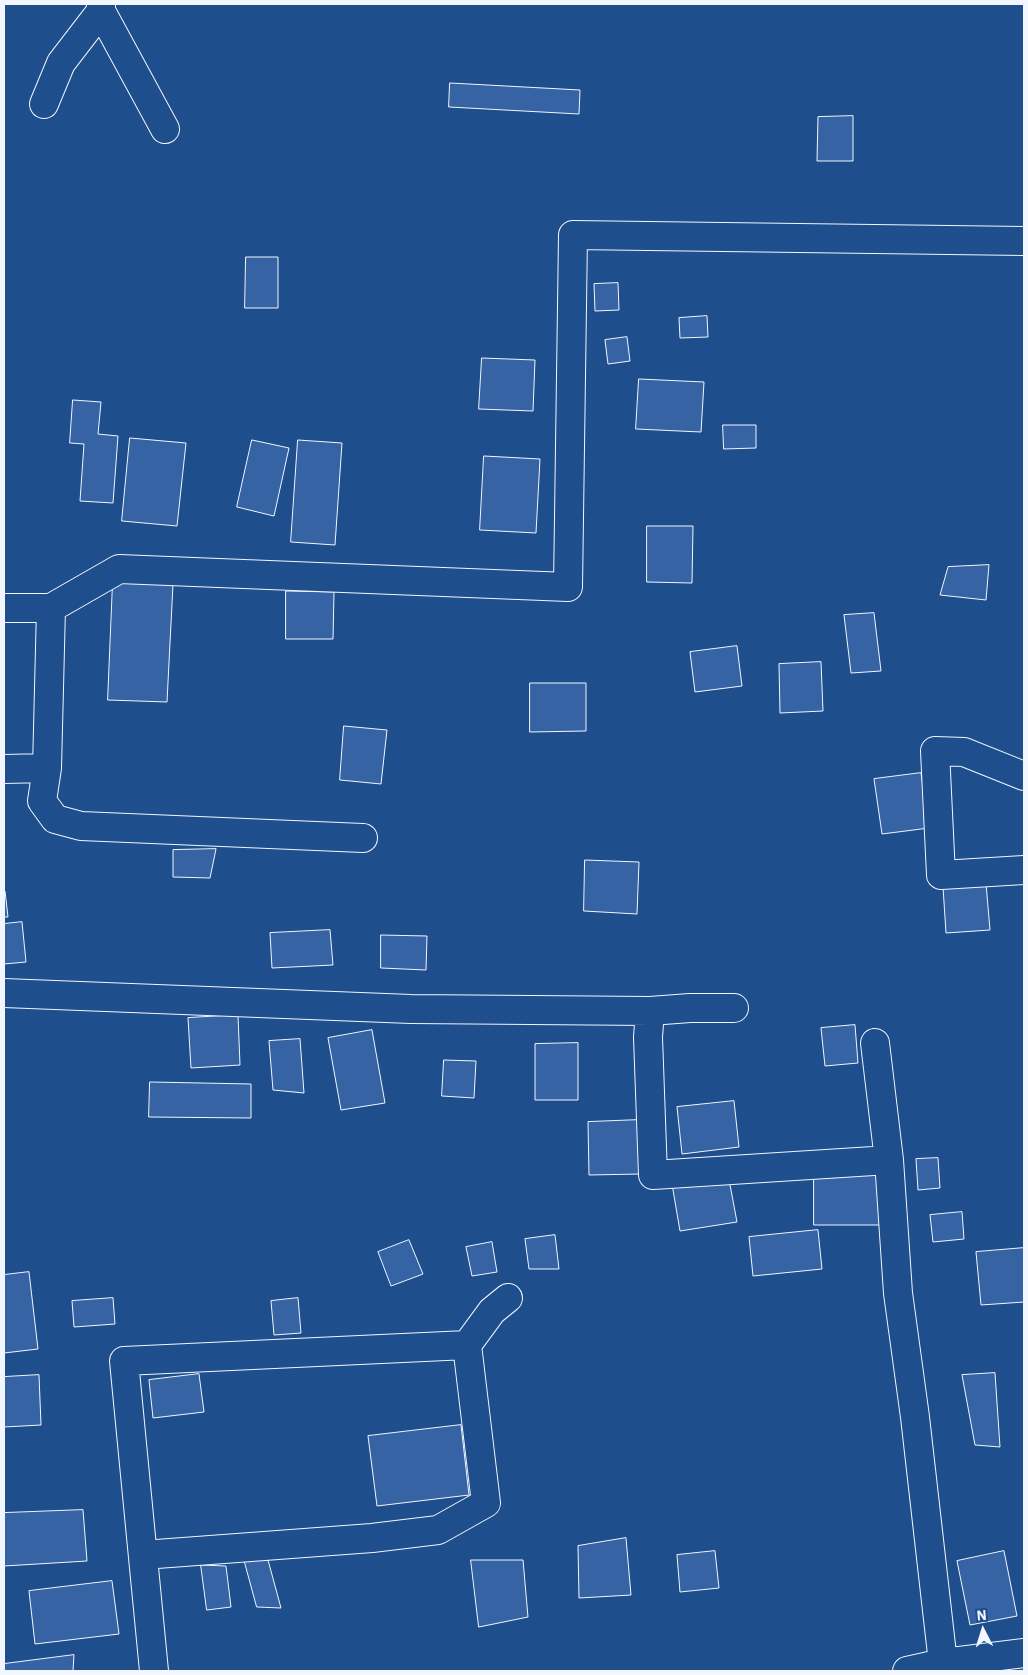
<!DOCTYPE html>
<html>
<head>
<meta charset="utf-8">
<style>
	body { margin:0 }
	#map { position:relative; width:1028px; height:1675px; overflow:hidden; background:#1f4e8c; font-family:"IBM Plex Sans",sans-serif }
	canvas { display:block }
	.frame { position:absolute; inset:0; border:5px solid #f2f6ff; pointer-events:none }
	.north { position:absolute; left:958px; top:1605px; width:50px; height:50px; -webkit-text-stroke:4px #1f4e8c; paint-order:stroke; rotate:355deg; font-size:14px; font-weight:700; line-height:20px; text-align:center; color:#f2f6ff }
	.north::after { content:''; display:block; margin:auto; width:18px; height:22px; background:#f2f6ff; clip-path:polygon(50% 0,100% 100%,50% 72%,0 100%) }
</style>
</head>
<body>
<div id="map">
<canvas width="1028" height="1675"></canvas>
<div class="frame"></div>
<div class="north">N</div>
</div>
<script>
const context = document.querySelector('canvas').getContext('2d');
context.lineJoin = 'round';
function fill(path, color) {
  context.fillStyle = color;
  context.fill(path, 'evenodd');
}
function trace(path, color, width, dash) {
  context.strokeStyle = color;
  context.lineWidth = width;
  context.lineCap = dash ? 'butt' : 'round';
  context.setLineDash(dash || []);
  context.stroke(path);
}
const building = new Path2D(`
	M450 83 580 90 579 114 449 107Z
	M853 116V161H817L818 117Z
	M246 257H278V308H245Z
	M618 283 619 310 595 311 594 284Z
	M707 316 708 337 680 338 679 318Z
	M627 337 630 361 608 364 605 340Z
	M482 358 535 360 533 411 479 409Z
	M639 379 704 382 701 432 636 429Z
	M73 400 101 402 98 434 118 436 113 503 80 501 84 444 70 443Z
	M723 425H756V448L724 449Z
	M130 438 186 443 177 526 122 521Z
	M252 440 289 448 274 516 237 507Z
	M298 440 342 443 335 545 291 542Z
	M484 456 540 459 536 533 480 530Z
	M647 526H693L692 583 647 582Z
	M989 565 986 600 940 595 948 567Z
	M113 581 173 584 167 702 108 700Z
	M286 591 334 592 333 639H286Z
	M874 613 881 671 851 673 844 615Z
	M737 646 742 686 695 692 690 652Z
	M821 662 823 711 780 713 779 664Z
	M530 683H586V731L530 732Z
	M344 726 387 730 381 784 340 780Z
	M921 773 929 828 882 834 874 779Z
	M216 849 210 878 173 877V850Z
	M585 860 639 862 637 914 584 911Z
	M986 883 990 930 946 933 943 887Z
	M4 891H5L8 917H4Z
	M22 922 26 962 4 964V924Z
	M330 930 333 965 272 968 270 933Z
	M381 935 427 936 426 970 381 968Z
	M238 1015 240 1065 191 1068 188 1018Z
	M855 1025 858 1063 825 1066 821 1028Z
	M372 1030 385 1103 341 1110 328 1038Z
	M300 1039 304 1093 273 1090 269 1041Z
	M578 1043V1100H535V1044Z
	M444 1060 476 1061 474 1098 442 1096Z
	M150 1082 251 1084V1118L149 1117Z
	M734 1101 739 1147 682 1154 677 1107Z
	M639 1120 640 1174 589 1175 588 1122Z
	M938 1158 940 1188 918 1190 916 1159Z
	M728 1174 737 1222 680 1231 672 1184Z
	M814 1175H883V1225H814Z
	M962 1212 964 1239 933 1242 930 1215Z
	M818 1230 822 1269 753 1276 749 1237Z
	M555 1235 559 1269H529L525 1239Z
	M409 1240 423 1274 391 1286 378 1252Z
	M492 1242 497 1272 472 1276 466 1247Z
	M1024 1248V1302L981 1305 976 1252Z
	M29 1272 38 1349 4 1353V1275Z
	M113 1298 115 1324 74 1327 72 1301Z
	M298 1298 301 1333 274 1335 271 1301Z
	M995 1373 1000 1447 975 1445 962 1375Z
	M199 1374 204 1412 153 1418 149 1380Z
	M39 1375 41 1425 4 1427V1377Z
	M461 1425 469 1495 377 1506 368 1436Z
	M83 1510 87 1561 4 1566V1513Z
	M626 1538 631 1595 579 1598 578 1546Z
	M715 1551 719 1588 680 1592 677 1555Z
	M1004 1551 1017 1616 970 1625 957 1561Z
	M244 1559 268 1560 281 1608 257 1607Z
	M471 1560H523L528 1617 479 1627Z
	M201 1565 226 1566 231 1607 207 1610Z
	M112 1581 119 1634 35 1644 29 1591Z
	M74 1655 73 1671H4V1664Z`);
const minor = new Path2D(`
	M101 4V11L165 129
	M44 104 61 63 101 11
	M4 608H51L119 569 568 587 573 235 1024 241
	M51 608 47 768 42 801 55 819 81 826 363 838
	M4 769 47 768
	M1024 776 964 752 935 751 941 875 1024 870
	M4 993 411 1009 650 1011 648 1037 653 1175 889 1160
	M650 1011 690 1008H734
	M875 1043 889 1160 898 1293 915 1417 943 1663
	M143 1555 372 1538 438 1530 486 1503 467 1345 492 1311 508 1298
	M154 1671 124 1361 467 1345
	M907 1671 943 1663 1024 1653`);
fill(building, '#3563a3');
trace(building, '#f2f6ff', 1);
trace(minor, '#f2f6ff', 30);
trace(minor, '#1f4e8c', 28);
</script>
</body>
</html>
